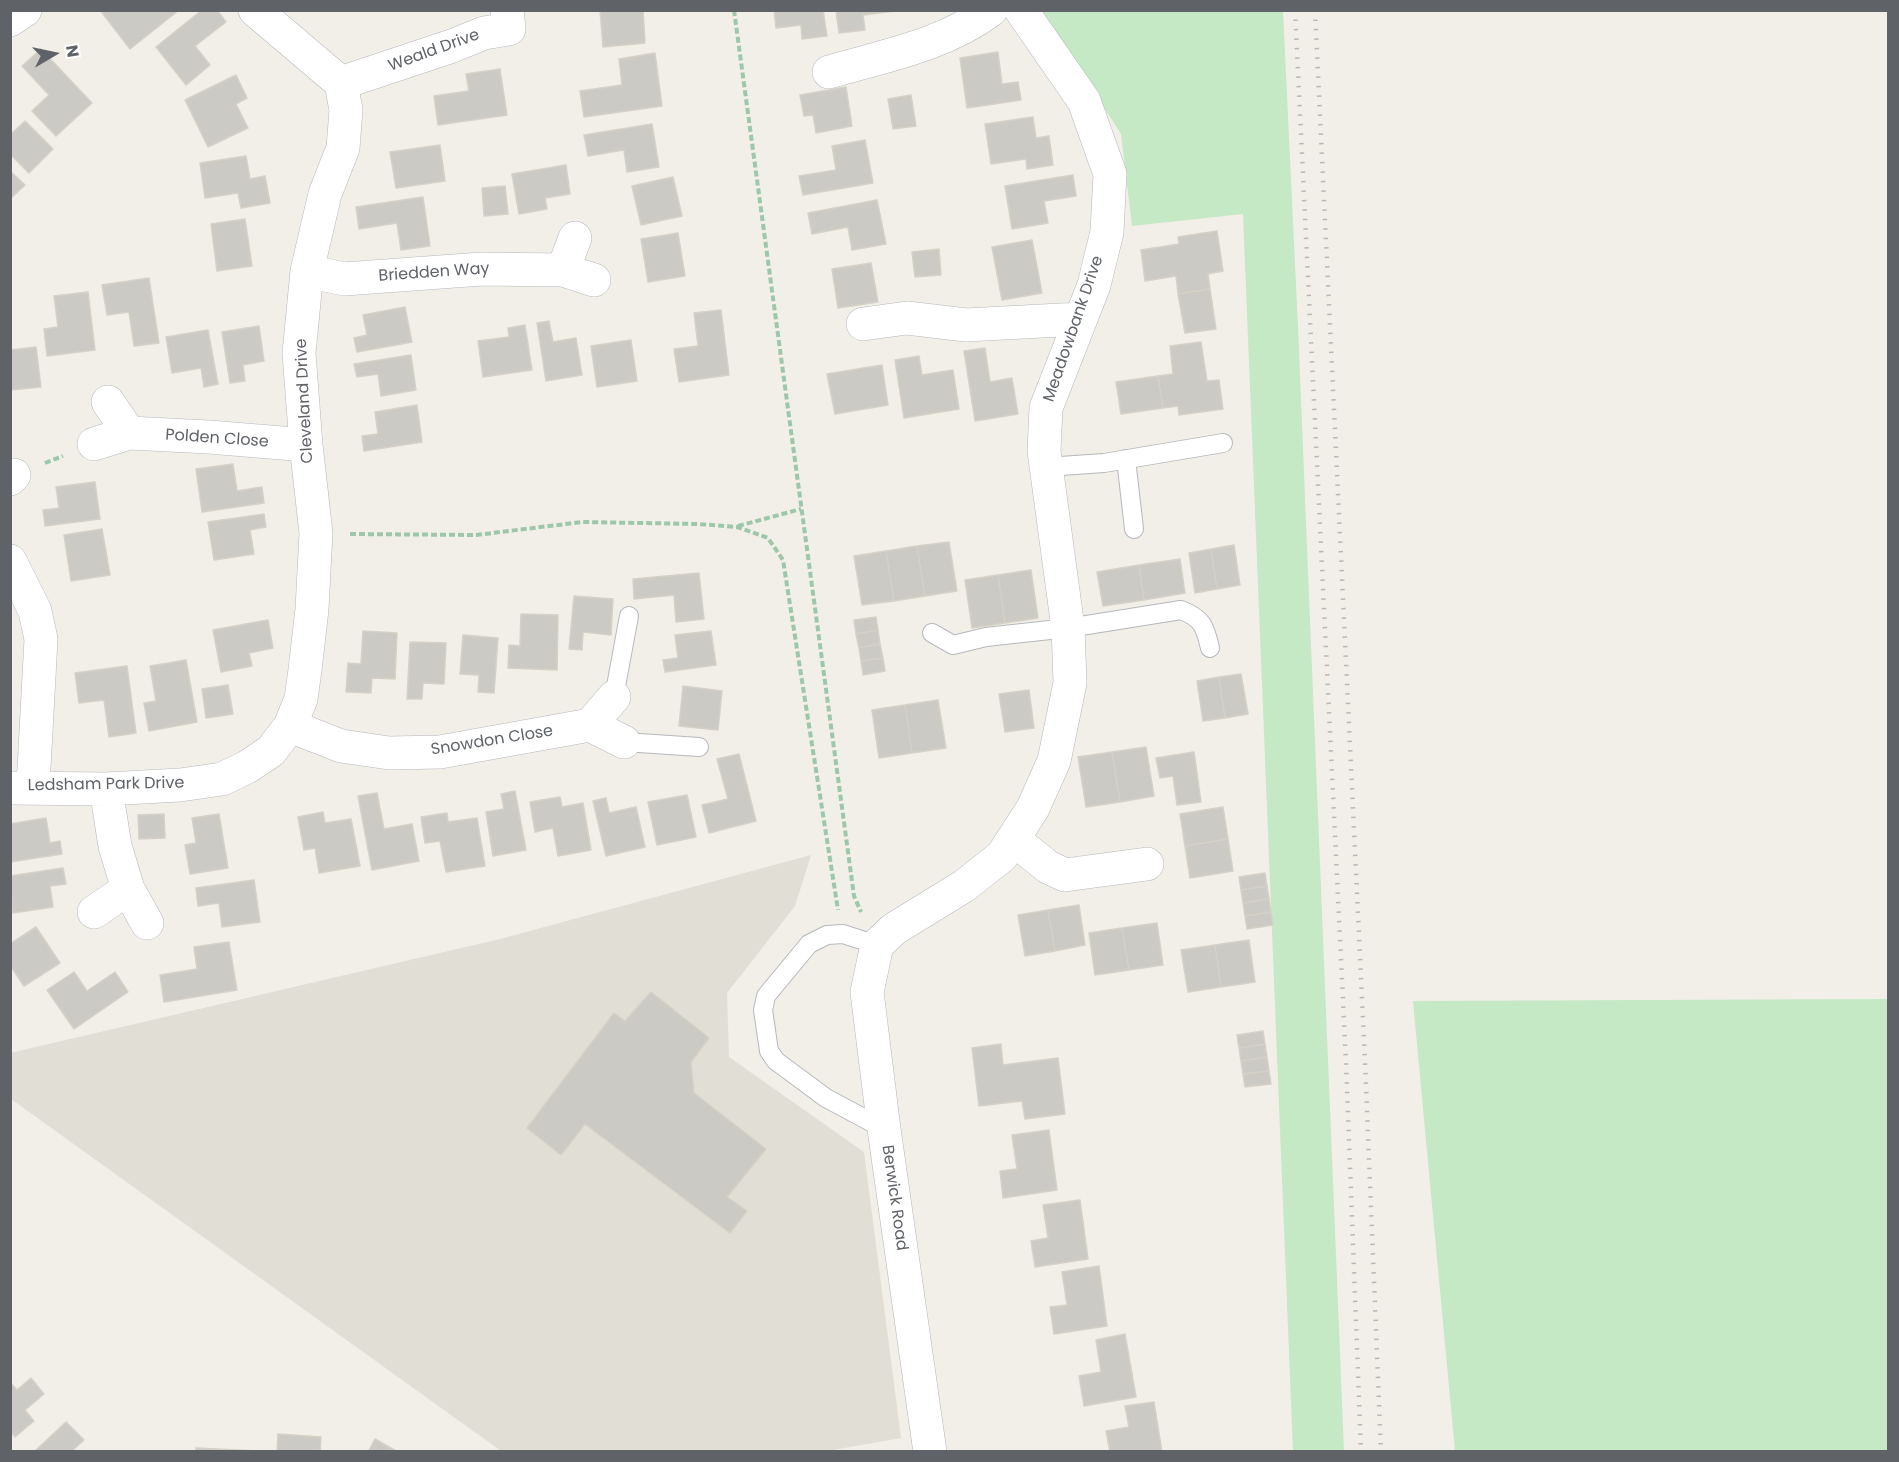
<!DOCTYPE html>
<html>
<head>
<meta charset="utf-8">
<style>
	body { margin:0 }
	#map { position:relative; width:1899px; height:1462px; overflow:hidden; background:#f1efe8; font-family:Poppins,sans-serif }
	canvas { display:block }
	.frame { position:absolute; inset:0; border:12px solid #5f6368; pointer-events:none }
	.north { position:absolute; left:24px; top:24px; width:60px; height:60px; -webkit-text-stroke:4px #fff; paint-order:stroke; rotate:81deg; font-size:16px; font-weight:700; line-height:24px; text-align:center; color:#5f6368 }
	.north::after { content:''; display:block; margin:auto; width:21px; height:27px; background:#5f6368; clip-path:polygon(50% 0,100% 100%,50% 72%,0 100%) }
</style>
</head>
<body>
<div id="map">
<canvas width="1899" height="1462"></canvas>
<div class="frame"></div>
<div class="north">N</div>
</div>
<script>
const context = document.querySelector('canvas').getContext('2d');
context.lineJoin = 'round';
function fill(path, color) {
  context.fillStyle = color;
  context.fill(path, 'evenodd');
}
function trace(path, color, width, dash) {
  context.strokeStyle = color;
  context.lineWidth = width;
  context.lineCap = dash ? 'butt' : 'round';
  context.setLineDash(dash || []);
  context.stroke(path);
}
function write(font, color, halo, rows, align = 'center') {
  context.font = font + ' Poppins,sans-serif';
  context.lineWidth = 6;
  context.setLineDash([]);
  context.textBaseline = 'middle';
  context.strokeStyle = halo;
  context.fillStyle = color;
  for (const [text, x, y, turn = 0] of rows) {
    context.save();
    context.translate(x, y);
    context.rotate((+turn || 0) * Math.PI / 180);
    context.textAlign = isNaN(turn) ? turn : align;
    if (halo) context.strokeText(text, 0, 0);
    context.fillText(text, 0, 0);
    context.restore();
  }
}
const education = new Path2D(`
	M811 855 795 906 727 993 729 1057 864 1152 901 1438 822 1452 501 1451 11 1099 10 1053 500 939Z`);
const green = new Path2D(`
	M1042 11H1283L1298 327 1344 1451H1293L1243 214 1132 226 1121 134Z
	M1888 999V1451H1455L1413 1001Z`);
const building = new Path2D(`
	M100 10H179L130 49Z
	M202 10H217L226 22 195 46 210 65 186 85 156 47Z
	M600 10H643L645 43 603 47Z
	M774 10H823L827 36 802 39 801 25 776 28Z
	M836 10H895V11L863 15 865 30 839 33Z
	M41 49 92 103 56 136 32 111 49 95 22 66Z
	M998 52 1002 84 1018 82 1021 100 967 108 960 58Z
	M655 53 662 106 584 117 580 91 622 85 619 59Z
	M500 69 507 115 438 125 434 96 469 91 466 74Z
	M236 75 247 98 236 104 248 128 208 147 185 100Z
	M846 87 852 126 816 133 813 115 804 116 800 95Z
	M911 95 916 126 893 129 888 99Z
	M1033 117 1036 138 1049 136 1053 165 1027 169 1026 159 991 164 985 124Z
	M25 121 53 149 29 173 10 154V135Z
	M652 124 659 167 627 172 624 150 588 156 584 135Z
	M865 140 873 183 803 195 799 176 836 170 832 146Z
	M440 145 445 181 396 188 390 152Z
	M246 156 250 179 265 176 270 203 241 208 238 193 205 198 200 163Z
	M566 165 570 194 545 198 547 209 519 214 512 174Z
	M10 171 25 185 10 199Z
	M1073 175 1076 196 1044 201 1048 223 1012 229 1005 186Z
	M673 177 682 216 641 225 632 186Z
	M505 186 508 214 484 216 482 188Z
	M423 197 430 246 401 250 397 223 359 229 356 207Z
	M877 200 886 244 852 250 848 227 812 234 808 213Z
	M245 219 252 266 217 271 211 224Z
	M1217 231 1223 271 1208 274 1210 289 1178 294 1176 276 1145 281 1141 250 1179 244 1178 237Z
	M678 233 685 276 648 282 641 239Z
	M1032 240 1042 293 1002 300 992 247Z
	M939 249 941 275 915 277 912 252Z
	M871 263 878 302 838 308 832 269Z
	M149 278 159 343 134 346 129 312 107 315 102 285Z
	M1210 289 1216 329 1185 333 1178 294Z
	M88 292 95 350 47 356 44 329 58 327 54 296Z
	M405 307 412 342 357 352 354 338 367 335 363 315Z
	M721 310 729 375 679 382 674 349 698 346 694 313Z
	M549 321 553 342 576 338 582 375 546 381 537 323Z
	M525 325 532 370 483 377 478 341 509 337 508 328Z
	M259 326 264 361 243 365 245 381 230 383 222 332Z
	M208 330 218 384 204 387 201 368 172 373 166 337Z
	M631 340 637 381 597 387 591 346Z
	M1201 342 1207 381 1219 380 1223 409 1179 415 1178 406 1163 408 1158 376 1173 374 1170 346Z
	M36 347 41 387 10 390V350Z
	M985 348 990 382 1012 378 1018 414 975 421 964 351Z
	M411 355 416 390 381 396 378 374 357 377 354 364Z
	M919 356 922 375 953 370 959 409 904 418 895 360Z
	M882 365 888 405 835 414 827 374Z
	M1158 376 1163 408 1121 414 1116 382Z
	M417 405 422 442 364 451 362 436 378 434 375 412Z
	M233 464 237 491 262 487 264 503 202 512 196 469Z
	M95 482 100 519 45 526 43 510 59 508 56 487Z
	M264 514 266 527 250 530 254 554 214 560 208 522Z
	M102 529 110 575 71 581 64 535Z
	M949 542 957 591 925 596 917 546Z
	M1234 545 1240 585 1217 589 1211 549Z
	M917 546 925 596 894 601 886 551Z
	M1211 549 1217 589 1195 593 1189 553Z
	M886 551 894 601 862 605 854 556Z
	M1180 559 1185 593 1144 600 1139 565Z
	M1139 565 1144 600 1103 606 1097 572Z
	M1031 570 1038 618 1005 623 998 575Z
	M699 573 704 619 676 622 674 595 634 599 633 579Z
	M998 575 1005 623 972 628 965 580Z
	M574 596 613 599 611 635 583 632 582 650 569 649Z
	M521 614 558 615 557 670 508 668 509 645 520 646Z
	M876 617 878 630 856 634 854 620Z
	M268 620 273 648 249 653 252 666 221 672 213 630Z
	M878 630 880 644 859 648 856 634Z
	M363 631 397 633 395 679 372 678 371 693 346 692 348 663 361 664Z
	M711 631 716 665 665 672 663 660 678 658 675 635Z
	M463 635 498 638 494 693 478 692 479 675 460 674Z
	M410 642 446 643 444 684 423 683 422 699H407Z
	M880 644 883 658 861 661 859 648Z
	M883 658 885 671 863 675 861 661Z
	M186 660 197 722 149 731 144 703 156 701 150 666Z
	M127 666 136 733 109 737 104 700 79 703 75 673Z
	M1241 674 1248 714 1225 718 1219 677Z
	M1219 677 1225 718 1203 721 1197 681Z
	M228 685 233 714 206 718 202 689Z
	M683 686 722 691 718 730 679 726Z
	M1029 690 1034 728 1005 732 999 694Z
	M938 700 946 748 912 753 905 705Z
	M905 705 912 753 879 758 872 710Z
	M1146 747 1154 796 1120 802 1112 752Z
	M1112 752 1120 802 1086 807 1078 757Z
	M1194 752 1201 802 1177 805 1173 776 1160 778 1156 758Z
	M739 754 756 821 709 833 702 805 728 799 717 759Z
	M515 791 526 850 493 856 486 812 504 809 501 794Z
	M377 793 384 829 412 824 419 861 372 870 358 796Z
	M687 795 696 837 657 845 648 802Z
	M560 797 562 807 583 803 591 850 558 856 553 828 535 832 530 802Z
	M606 798 609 813 636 807 645 847 606 856 593 801Z
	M1223 807 1228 839 1185 846 1180 814Z
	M323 812 325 823 351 819 360 866 319 873 315 848 304 850 298 817Z
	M447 813 448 822 477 818 485 866 446 872 440 841 425 843 421 817Z
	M164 814 165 838 139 839 138 815Z
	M219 814 228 868 190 874 185 845 196 843 192 818Z
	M46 818 50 843 60 841 62 854 10 862V824Z
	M1228 839 1233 871 1190 878 1185 846Z
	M63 868 66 884 50 886 53 907 13 913 10 876Z
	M1265 873 1267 886 1241 890 1239 877Z
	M254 880 260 922 222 927 219 903 198 906 196 888Z
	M1267 886 1269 899 1243 903 1241 890Z
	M1269 899 1271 912 1245 916 1243 903Z
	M1079 905 1085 945 1055 951 1048 910Z
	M1048 910 1055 951 1025 956 1018 915Z
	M1271 912 1273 925 1247 929 1245 916Z
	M1157 923 1163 965 1129 970 1122 928Z
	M36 927 60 963 24 986 10 965V944Z
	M1122 928 1129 970 1095 975 1089 933Z
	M1249 940 1255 982 1221 987 1215 945Z
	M229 942 237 990 164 1002 160 975 197 969 194 947Z
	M1215 945 1221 987 1188 992 1181 950Z
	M74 972 87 991 115 972 128 992 74 1029 47 990Z
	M651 992 709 1038 691 1062 694 1093 766 1149 727 1197 747 1211 730 1233 585 1124 561 1155 527 1128 614 1013 625 1021Z
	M1263 1031 1265 1044 1239 1048 1237 1035Z
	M1001 1044 1003 1065 1058 1058 1065 1114 1025 1119 1022 1101 979 1106 972 1048Z
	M1265 1044 1267 1057 1241 1061 1239 1048Z
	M1267 1057 1269 1071 1243 1074 1241 1061Z
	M1269 1071 1271 1084 1245 1087 1243 1074Z
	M1049 1130 1057 1190 1003 1198 1000 1171 1017 1169 1012 1135Z
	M1080 1200 1088 1259 1035 1267 1031 1241 1048 1238 1043 1205Z
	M1099 1266 1107 1326 1054 1334 1050 1307 1067 1305 1062 1272Z
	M1125 1334 1136 1397 1084 1406 1079 1376 1101 1372 1096 1340Z
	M31 1378 44 1394 25 1410 34 1421 15 1437 10 1431V1382L17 1390Z
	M1154 1402 1162 1452H1110L1106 1431 1129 1427 1125 1406Z
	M66 1422 84 1440 71 1452H34Z
	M278 1434 321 1437 320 1452H277Z
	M375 1439 398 1452H368Z
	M196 1448 258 1451V1452H196Z`);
const path = new Path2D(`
	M734 10 854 896 861 912
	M45 463 63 456
	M738 526 801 509
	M350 534 476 535 582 522 698 524 737 527 768 538 783 560 838 910`);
const service = new Path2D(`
	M1126 459 1134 529
	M1046 467 1104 463 1223 443
	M932 633 953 645 986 637 1068 628 1181 610C1202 618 1205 626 1210 648
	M614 697 629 616
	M624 742 699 747
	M877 945 843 934 827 935 809 944 766 996 763 1010 769 1051 776 1061 826 1098 884 1129`);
const minor = new Path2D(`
	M10 20 25 10
	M829 72C884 56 944 45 991 10
	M341 83 452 46 484 33 509 29 507 10
	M563 270 575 238
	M307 271 344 279 482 269 563 270 594 280
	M863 324 907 318 966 325 1080 319
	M108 402 129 433
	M94 444 129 433 209 437 306 445
	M10 479 14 475
	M10 561 35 611 41 639 33 787
	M590 725 614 697
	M290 726 341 746 389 753 440 752 590 725 624 742
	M10 788 106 789 180 785 222 779 247 767 271 751 290 726 301 699 305 670 312 609 316 533 306 445 299 353 307 271 325 194 343 148 346 110 341 83 255 10
	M106 789 115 846 128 889 147 923
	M1013 839 1048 867 1065 875 1147 864
	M94 912 128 889
	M930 1452 884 1129 867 992 877 945 894 929 964 886 1002 856 1033 808 1054 761 1070 683 1068 628 1044 451 1046 408 1094 285 1107 232 1110 174 1084 101 1021 10`);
const rail = new Path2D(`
	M1295 10 1346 1062 1361 1452
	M1315 10 1365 1061 1381 1452`);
const streetNames = [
	["Weald Drive",434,51,-20],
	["Briedden Way",434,273,-4],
	["Meadowbank Drive",1074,329,-71],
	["Cleveland Drive",305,401,-93],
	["Polden Close",217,439,4],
	["Snowdon Close",492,741,-9],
	["Ledsham Park Drive",106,785,-1],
	["Berwick Road",894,1198,82]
];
fill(education, '#e1ded6');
fill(green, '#c5e8c5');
fill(building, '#cccac5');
trace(building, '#d6d1c6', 1.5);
trace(service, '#b5b8bc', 20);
trace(minor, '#b5b8bc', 34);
trace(path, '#9cc7a9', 4, [6, 3]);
trace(service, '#fff', 18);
trace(minor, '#fff', 33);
trace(rail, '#b6b7b8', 4.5, [1.5, 8]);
write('16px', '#5f6368', '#fff', streetNames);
</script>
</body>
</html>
